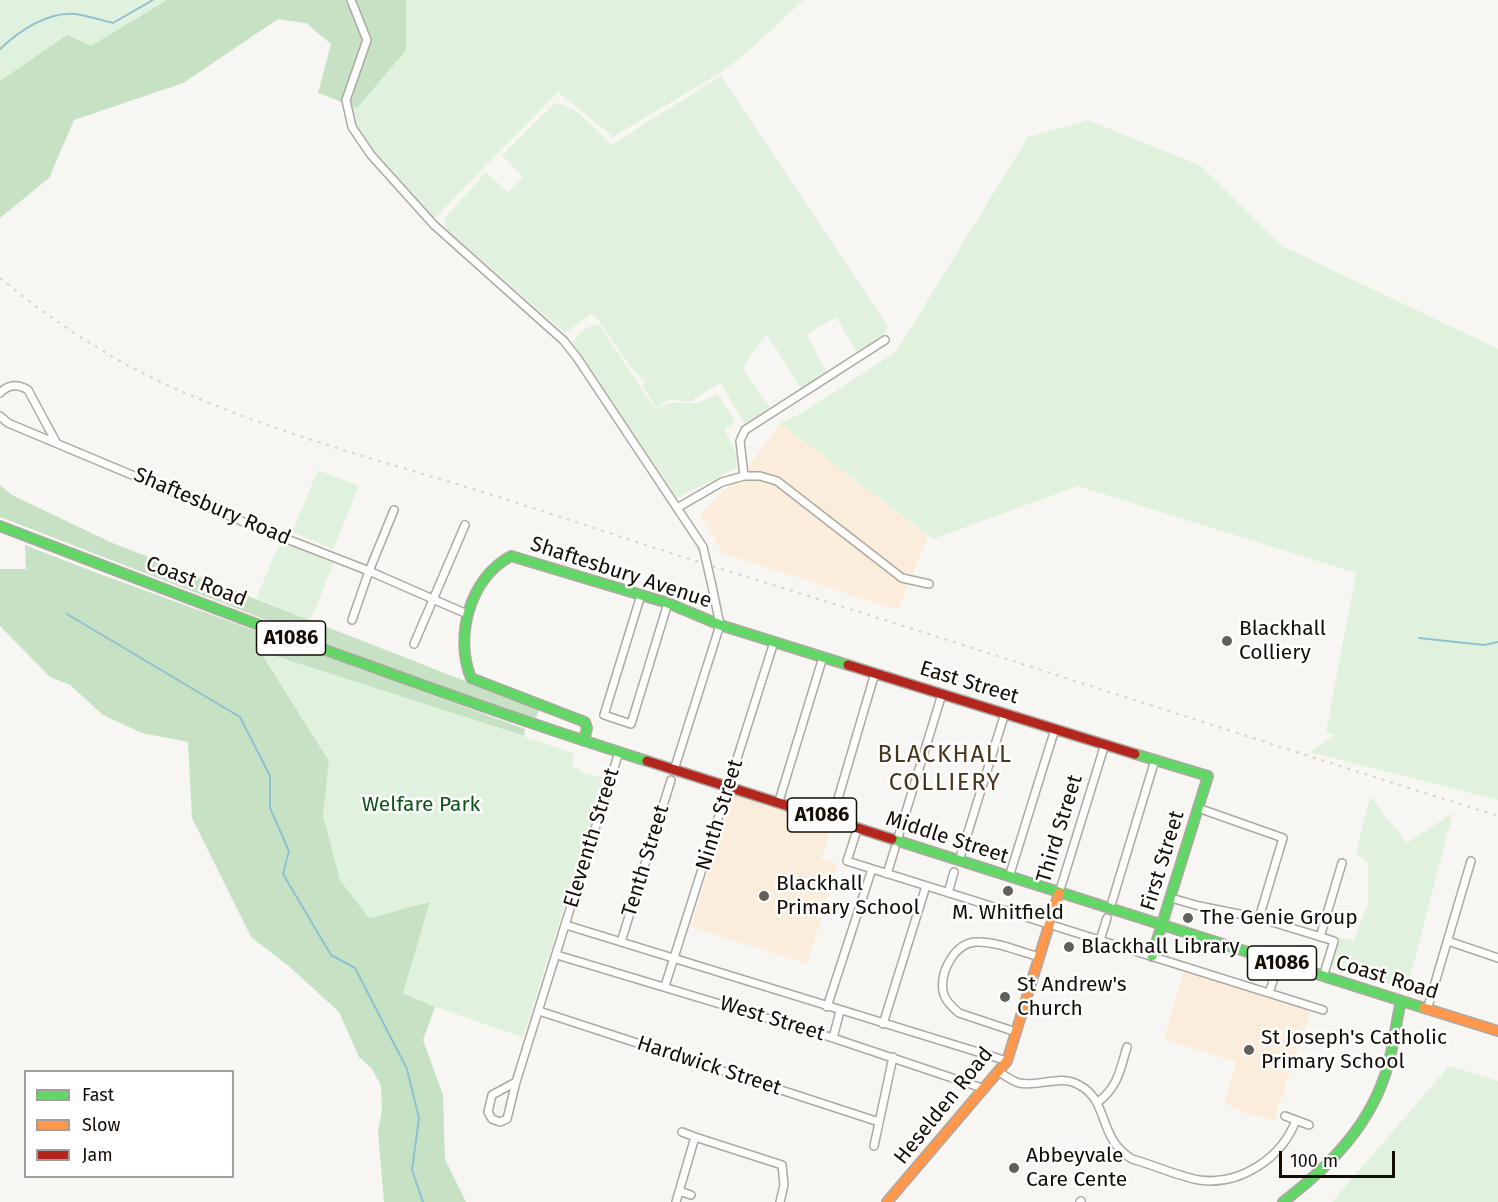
<!DOCTYPE html>
<html>
<head>
<meta charset="utf-8">
<style>
	body { margin:0 }
	#map { position:relative; width:1498px; height:1202px; overflow:hidden; background:#f8f6f3; font-family:"Fira Sans",sans-serif }
	canvas { display:block }
	.legend { position:absolute; left:24px; top:1070px; width:210px; height:108px; box-sizing:border-box; background:#fff; border:2px solid #a19e9b; margin:0; padding:8px 10px; list-style:none; font-size:18px; color:#150d04 }
	.legend li { display:flex; align-items:center; gap:12px; height:30px }
	.legend b { width:30px; border:2px solid #a19e9b }
	.scale { position:absolute; left:1279px; top:1151px; width:116px; height:27px; box-sizing:border-box; border:3px solid #150d04; border-top:0; padding-left:8px; font-size:18px; line-height:21px; white-space:nowrap; color:#150d04; -webkit-text-stroke:4px #fff; paint-order:stroke }
</style>
</head>
<body>
<div id="map">
<canvas width="1498" height="1202"></canvas>
<ul class="legend">
<li><b style="height:8px;background:#63d668"></b>Fast</li>
<li><b style="height:8px;background:#ff974d"></b>Slow</li>
<li><b style="height:8px;background:#b3261e"></b>Jam</li>
</ul>
<div class="scale">100 m</div>
</div>
<script>
const context = document.querySelector('canvas').getContext('2d');
context.lineJoin = 'round';
function fill(path, color) {
  context.fillStyle = color;
  context.fill(path, 'evenodd');
}
function trace(path, color, width, dash) {
  context.strokeStyle = color;
  context.lineWidth = width;
  context.lineCap = dash ? 'butt' : 'round';
  context.setLineDash(dash || []);
  context.stroke(path);
}
function write(font, color, halo, rows, align = 'center') {
  context.font = font + ' "Fira Sans",sans-serif';
  context.lineWidth = 5;
  context.setLineDash([]);
  context.textBaseline = 'middle';
  context.strokeStyle = halo;
  context.fillStyle = color;
  for (const [text, x, y, turn = 0] of rows) {
    context.save();
    context.translate(x, y);
    context.rotate((+turn || 0) * Math.PI / 180);
    context.textAlign = isNaN(turn) ? turn : align;
    if (halo) context.strokeText(text, 0, 0);
    context.fillText(text, 0, 0);
    context.restore();
  }
}
const built = new Path2D(`
	M780 423 928 536 898 610 722 553 700 513 746 470Z
	M733 793 832 825 821 859 838 864 807 964 691 927Z
	M1184 971 1310 1012 1274 1120 1250 1115 1224 1103 1236 1062 1164 1039Z`);
const green = new Path2D(`
	M0 0H331L306 23 278 19 183 83 74 120 49 178 0 218Z
	M351 0H804L747 52 720 73 613 137 558 92 431 222 352 127 346 100Z
	M721 76 888 326 882 339 858 354 836 317 806 335 828 373 802 389 767 334 742 368 771 408 746 425 720 383 689 402 669 399 656 408 642 385 646 382 632 369 593 313 565 333 446 229 444 219 486 172 508 192 523 177 502 155 554 104C570 100 600 132 611 145Z
	M1088 120 1201 166 1282 246 1498 349V800L1310 752 1335 735 1326 732 1356 573 1078 486 933 539 780 423 798 415 896 352 1028 137Z
	M596 324 600 326 655 409 670 403H697L717 394 735 421 725 430 737 456 736 468 677 498 572 342 583 330Z
	M318 470 359 486 333 549 292 532Z
	M281 541 334 563 310 621 256 598Z
	M260 650 574 753 572 765 583 773 605 778 523 1037 435 1007 403 993 430 902 369 918 340 880 323 815 329 761Z
	M1370 796 1407 843 1453 813 1407 989 1331 967 1339 938 1354 940 1368 903V863L1356 853Z
	M1449 1066 1498 1081V1202H1332Z`);
const forest = new Path2D(`
	M167 0H406V50L357 108 318 93 331 44 306 23 278 19 183 83 74 120 49 178 0 218V81L67 35 91 46Z
	M0 485 12 495 110 542 539 710 536 718 403 673 0 517Z
	M25 545 97 573 525 729 524 736 260 651 329 761 323 815 340 880 369 918 430 902 403 993 435 1007 423 1040 443 1095 445 1159 466 1202H384L378 1132 382 1110 381 1086 372 1069 359 1057 339 1012 291 968 251 937 192 818 188 742 142 733 103 715 70 685 50 677 0 626V569H26Z`);
const stream = new Path2D(`
	M0 49C19 31 48 11 76 14 88 16 101 20 113 23L153 0
	M67 614 240 717 270 776V808L289 851 283 874 331 955 355 968 407 1069 419 1118 412 1170 423 1202
	M1419 638 1484 645 1498 642`);
const street = new Path2D(`
	M351 0 367 40 346 100 352 127 371 155 434 225 564 341 578 359 703 547
	M0 393C9 384 18 384 28 390L56 442
	M0 416 8 423 251 525 369 571 467 614
	M744 476H760L777 481 902 578 929 584
	M677 508 722 482 744 476 740 441 745 430 885 340
	M641 595 604 715 631 724 668 603
	M352 620 369 571 394 510
	M414 644 465 525
	M674 770 720 625 712 586
	M779 801 823 657
	M1198 808 1283 838 1259 918
	M832 819 875 673
	M858 827 847 861 1323 1010
	M897 841 942 694
	M959 861 1005 713
	M887 874 895 848
	M1009 877 1055 729
	M948 893 954 872
	M1059 893 1105 744
	M1171 898 1199 906 1259 918 1334 941 1323 977
	M1112 902 1155 760
	M566 925 1007 1061
	M1320 937 1342 863
	M1100 940 1107 918
	M1448 941 1498 958
	M621 942 671 780
	M557 955 833 1038 985 1089
	M665 986 774 642
	M1269 993 1279 963
	M827 1007 872 869
	M1427 1010 1471 861
	M539 1011 879 1122
	M883 1024 926 886
	M1016 1032 959 1013C953 1008 944 999 943 991 940 971 955 943 976 942 997 941 1020 952 1040 957
	M833 1038 840 1011
	M999 1072C1005 1076 1012 1081 1019 1083 1039 1087 1061 1074 1079 1085 1110 1101 1097 1138 1132 1159 1154 1165 1177 1176 1199 1180 1240 1186 1282 1158 1296 1120
	M516 1082 492 1095 488 1112 492 1119 500 1122 507 1119 516 1082 619 752
	M1098 1102C1118 1087 1120 1070 1127 1047
	M1285 1116 1309 1125
	M682 1132 695 1137
	M874 1146 893 1057
	M679 1191 691 1195
	M676 1202 695 1137 782 1165 784 1185 780 1202
	M1080 1202 1081 1201`);
const fast = new Path2D(`
	M0 526C214 608 428 692 647 761
	M584 741 587 728 585 722 471 678C454 636 470 578 511 556L668 603 720 625 848 665
	M1135 754 1208 776 1152 956
	M892 839 1424 1008
	M1283 1202C1330 1166 1372 1124 1388 1065 1394 1044 1396 1022 1401 1001`);
const slow = new Path2D(`
	M1424 1008 1498 1031
	M887 1202 1007 1061 1059 893`);
const jam = new Path2D(`
	M848 665 1135 754
	M647 761 892 839`);
const rail = new Path2D(`
	M0 278C53 322 113 361 176 389 271 431 373 459 473 489 557 515 640 544 725 570 983 650 1240 735 1498 816`);
const streetBridge = new Path2D(`
	M703 547 712 586`);
const markers = [
	[1227,641,6,"#645f58"],
	[1008,891,6,"#645f58"],
	[764,896,6,"#645f58"],
	[1188,918,6,"#645f58"],
	[1069,947,6,"#645f58"],
	[1005,997,6,"#645f58"],
	[1249,1050,6,"#645f58"],
	[1014,1168,6,"#645f58"]
];
const shields = [
	[291,638,69],
	[822,815,69],
	[1282,963,69]
];
const shieldNames = [
	["A1086",291,638],
	["A1086",822,815],
	["A1086",1282,963]
];
const streetNames = [
	["Shaftesbury Road",212,507,23],
	["Shaftesbury Avenue",621,573,18],
	["Coast Road",196,582,21],
	["East Street",969,683,17],
	["Ninth Street",720,815,-73],
	["Third Street",1060,829,-73],
	["Eleventh Street",592,838,-73],
	["Middle Street",947,838,18],
	["Tenth Street",646,861,-73],
	["First Street",1163,861,-73],
	["Coast Road",1387,978,17],
	["West Street",772,1019,17],
	["Hardwick Street",709,1066,18],
	["Heselden Road",944,1106,-51]
];
const poiNames = [
	["Blackhall",1239,629],
	["Colliery",1239,653],
	["Blackhall",776,884],
	["Primary School",776,908],
	["M. Whitfield",1008,913,"center"],
	["The Genie Group",1200,918],
	["Blackhall Library",1081,947],
	["St Andrew's",1017,985],
	["Church",1017,1009],
	["St Joseph's Catholic",1261,1038],
	["Primary School",1261,1062],
	["Abbeyvale",1026,1156],
	["Care Cente",1026,1180]
];
const parkNames = [
	["Welfare Park",421,805]
];
const quarterNames = [
	["BLACKHALL",945,755],
	["COLLIERY",945,783]
];
fill(built, '#fbeddc');
fill(green, '#e0f2de');
fill(forest, '#c7e1c5');
trace(stream, '#8ec2d1', 2);
trace(street, '#ada8a2', 10);
trace(fast, '#ada8a2', 12);
trace(slow, '#ada8a2', 12);
trace(jam, '#ada8a2', 12);
trace(street, '#fefefd', 7);
trace(fast, '#63d668', 9);
trace(slow, '#ff974d', 9);
trace(jam, '#b3261e', 9);
trace(rail, '#d3d3d2', 2, [3, 6]);
trace(streetBridge, '#ada8a2', 10, []);
trace(streetBridge, '#fefefd', 7);
for (const [x, y, r, color] of markers) {
  const dot = new Path2D();
  dot.arc(x, y, r, 0, 2 * Math.PI);
  context.fillStyle = color;
  context.fill(dot);
  trace(dot, '#fff', 2);
}
for (const [x, y, w] of shields) {
  const box = new Path2D();
  box.roundRect(x - w / 2, y - 17, w, 34, 4.5);
  context.fillStyle = '#fff';
  context.fill(box);
  trace(box, '#150d04', 1.5);
}
write('bold 20px', '#150d04', null, shieldNames);
write('21px', '#150d04', '#fff', streetNames);
write('21px', '#150d04', '#fff', poiNames, 'left');
write('21px', '#0d5318', '#fff', parkNames);
context.letterSpacing = '1.5px';
write('24px', '#48351b', '#fff', quarterNames);
context.letterSpacing = '0px';
</script>
</body>
</html>
